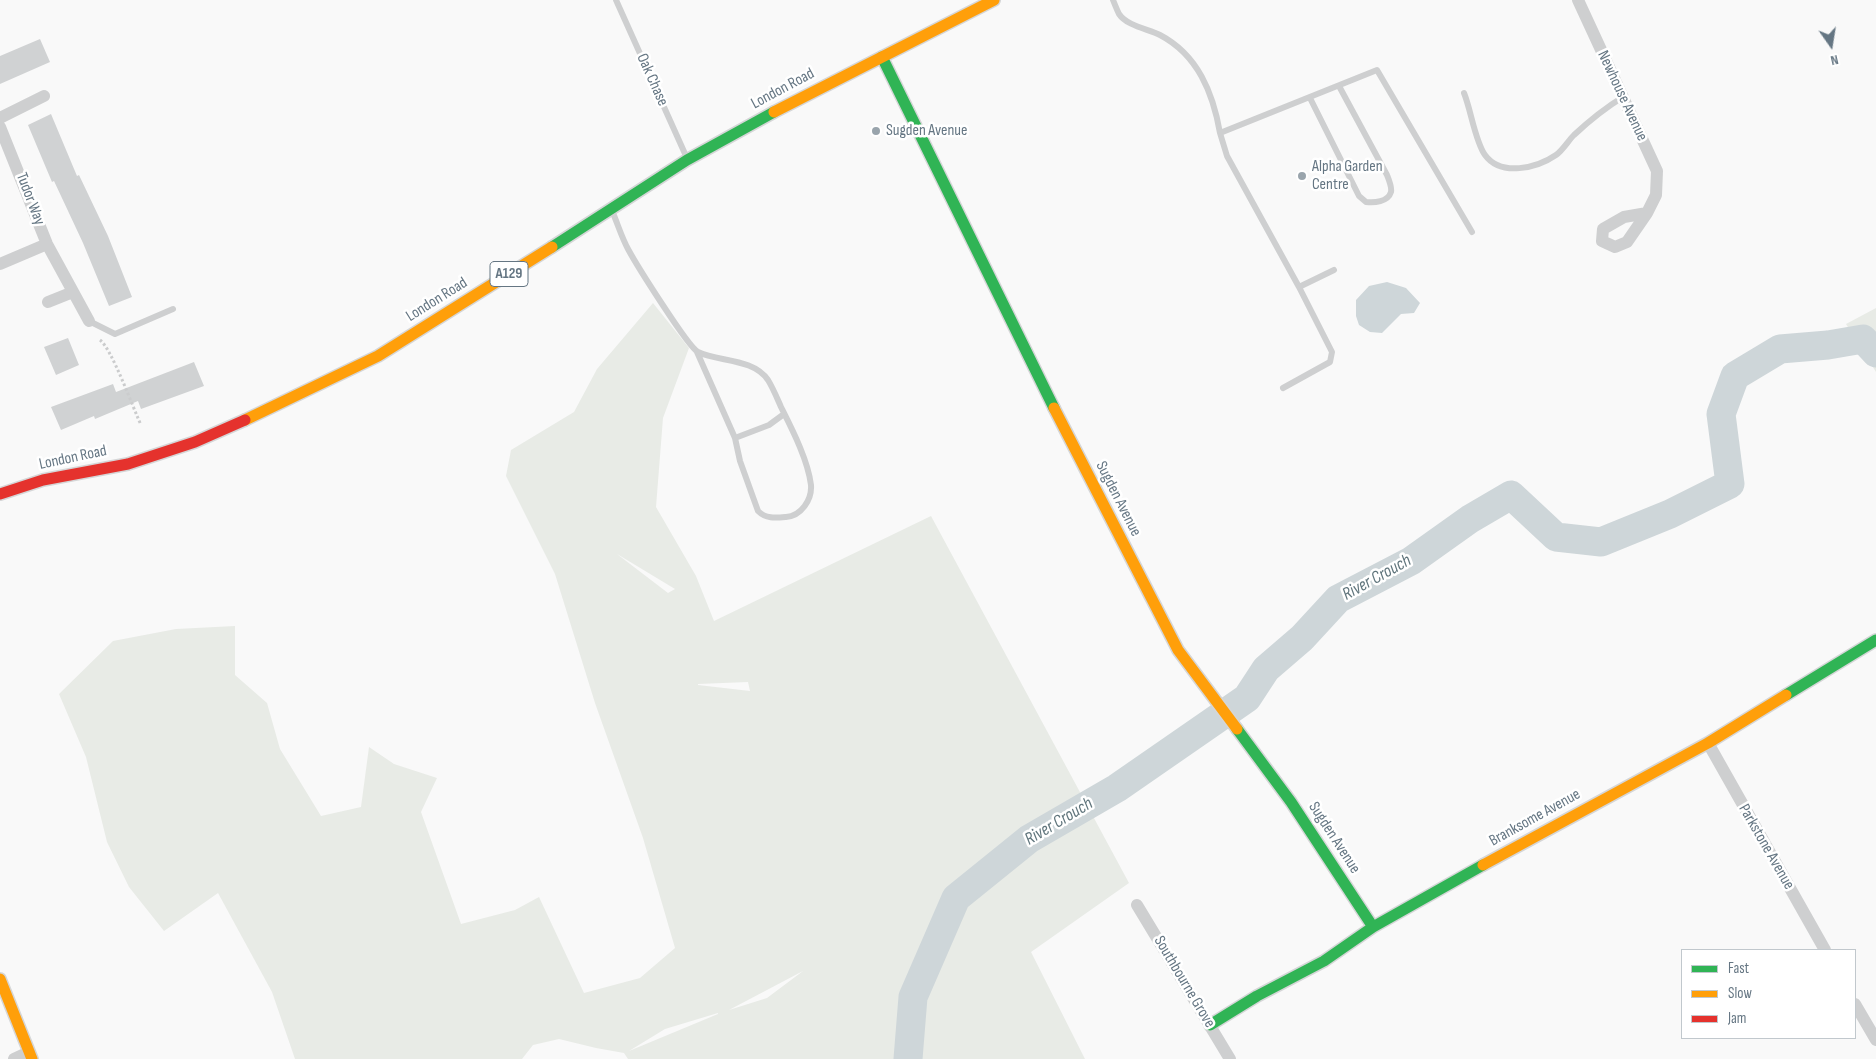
<!DOCTYPE html>
<html>
<head>
<meta charset="utf-8">
<style>
	body { margin:0 }
	#map { position:relative; width:1876px; height:1059px; overflow:hidden; background:#f9f9f9; font-family:"Sofia Sans Condensed",sans-serif }
	canvas { display:block }
	.legend { position:absolute; left:1681px; top:949px; width:175px; height:90px; box-sizing:border-box; background:#fff; border:1px solid #c1c8cd; margin:0; padding:6px 9px; list-style:none; font-size:15px; color:#657683 }
	.legend li { display:flex; align-items:center; gap:10px; height:25px }
	.legend b { width:25px; border:1px solid #c1c8cd }
	.north { position:absolute; left:1806px; top:20px; width:50px; height:50px; -webkit-text-stroke:4px #fff; paint-order:stroke; rotate:167deg; font-size:14px; font-weight:700; line-height:20px; text-align:center; color:#657683 }
	.north::after { content:''; display:block; margin:auto; width:18px; height:22px; background:#657683; clip-path:polygon(50% 0,100% 100%,50% 72%,0 100%) }
</style>
</head>
<body>
<div id="map">
<canvas width="1876" height="1059"></canvas>
<ul class="legend">
<li><b style="height:6px;background:#30b455"></b>Fast</li>
<li><b style="height:6px;background:#ff9f0a"></b>Slow</li>
<li><b style="height:6px;background:#e5322d"></b>Jam</li>
</ul>
<div class="north">N</div>
</div>
<script>
const context = document.querySelector('canvas').getContext('2d');
context.lineJoin = 'round';
function fill(path, color) {
  context.fillStyle = color;
  context.fill(path, 'evenodd');
}
function trace(path, color, width, dash) {
  context.strokeStyle = color;
  context.lineWidth = width;
  context.lineCap = dash ? 'butt' : 'round';
  context.setLineDash(dash || []);
  context.stroke(path);
}
function write(font, color, halo, rows, align = 'center') {
  context.font = font + ' "Sofia Sans Condensed",sans-serif';
  context.lineWidth = 5;
  context.setLineDash([]);
  context.textBaseline = 'middle';
  context.strokeStyle = halo;
  context.fillStyle = color;
  for (const [text, x, y, turn = 0] of rows) {
    context.save();
    context.translate(x, y);
    context.rotate((+turn || 0) * Math.PI / 180);
    context.textAlign = isNaN(turn) ? turn : align;
    if (halo) context.strokeText(text, 0, 0);
    context.fillText(text, 0, 0);
    context.restore();
  }
}
const green = new Path2D(`
	M653 303 689 348 663 418 656 507 696 576 714 621 931 516 1129 883 1031 952 1085 1059H628L624 1053 596 1048 559 1039 533 1045 522 1059H295L272 992 218 893 164 931 129 887 107 842 86 757 59 694 113 641 176 629 235 626V675L267 703 280 749 321 816 361 807 369 747 394 764 437 778 421 812 461 924 515 910 539 897 584 993 640 978 675 948 643 838 595 703 555 574 506 476 511 450 574 412 597 369ZM617 554 675 589 668 593ZM748 682 750 691 698 685V684ZM803 971 767 998 729 1010ZM718 1013V1014L629 1051 665 1029Z
	M1876 308V372L1846 324Z`);
const water = new Path2D(`
	M1387 282 1406 288 1420 303 1414 313 1401 314 1382 333 1370 332 1359 325 1356 316V300L1369 286Z`);
const river = new Path2D(`
	M908 1059 913 997 956 898 1029 839 1117 788 1247 698 1266 669 1302 638 1338 599 1411 561 1470 519 1511 495 1556 537 1601 542 1670 514 1730 484 1721 414 1735 376 1780 349 1828 345 1863 339 1876 353`);
const building = new Path2D(`
	M40 39 50 62 0 84V56Z
	M51 114 77 176 79 175 108 236 132 297 109 306 83 243 54 181 52 182 28 125Z
	M68 338 79 365 56 375 44 347Z
	M194 362 204 386 141 409 138 401 95 419 94 416 61 430 51 407 113 384 116 392Z`);
const path = new Path2D(`
	M100 340C112 349 133 408 141 425`);
const lane = new Path2D(`
	M616 0 686 156
	M1113 0C1115 5 1117 10 1119 14 1127 26 1148 29 1160 35 1198 55 1213 93 1220 133L1377 70 1472 232
	M1464 93C1471 110 1475 141 1485 155 1501 177 1537 168 1556 155 1563 150 1568 141 1574 135 1589 121 1605 108 1623 97
	M1310 98 1359 196 1366 202C1374 203 1388 202 1391 192 1392 187 1389 180 1387 175L1339 86
	M1220 133 1227 156 1299 287 1334 270
	M613 213C618 225 622 238 628 249 636 264 688 347 698 352 719 362 753 358 768 380 773 388 777 398 781 407 792 429 808 460 811 485 812 500 801 516 786 517 775 518 766 519 758 511L740 461 735 438 769 425 784 414
	M89 321 115 334 173 309
	M697 352 735 438
	M1283 388 1330 362 1332 352 1299 287`);
const street = new Path2D(`
	M1578 0 1657 171 1656 195 1647 213 1624 217 1603 229 1602 241 1615 247 1627 242 1647 213
	M0 118 44 96
	M0 127 47 244 89 321
	M0 264 47 244
	M48 302 73 292
	M1708 743 1825 950
	M1137 905 1230 1059
	M1855 1004 1876 1040
	M14 1059 29 1052`);
const fast = new Path2D(`
	M882 57 1054 408
	M552 247 687 160 774 112
	M1786 695 1876 640
	M1237 729 1291 802 1373 927
	M1210 1025 1257 996 1324 961 1373 927 1483 865`);
const slow = new Path2D(`
	M774 112 994 0
	M1054 408 1178 650 1237 729
	M245 420 378 356 552 247
	M1483 865 1708 743 1786 695
	M0 979 32 1059`);
const jam = new Path2D(`
	M0 494 43 480 128 464 195 442 245 420`);
const markers = [
	[876,131,5,"#99a4ac"],
	[1302,176,5,"#99a4ac"]
];
const shields = [
	[509,274,38]
];
const shieldNames = [
	["A129",509,274]
];
const streetNames = [
	["Oak Chase",652,80,66],
	["London Road",783,89,-28],
	["Newhouse Avenue",1622,96,65],
	["Tudor Way",30,199,69],
	["London Road",437,300,-32],
	["London Road",73,458,-12],
	["Sugden Avenue",1118,499,63],
	["Branksome Avenue",1535,818,-29],
	["Sugden Avenue",1334,838,57],
	["Parkstone Avenue",1766,847,60],
	["Southbourne Grove",1184,982,59]
];
const poiNames = [
	["Sugden Avenue",886,131],
	["Alpha Garden",1312,167],
	["Centre",1312,185]
];
const waterNames = [
	["River Crouch",1377,578,-29],
	["River Crouch",1059,822,-31]
];
fill(green, '#e8ebe6');
fill(water, '#ced6d9');
trace(river, '#ced6d9', 29);
fill(building, '#d0d2d3');
trace(fast, '#d5d6d7', 14);
trace(slow, '#d5d6d7', 14);
trace(jam, '#d5d6d7', 14);
trace(path, '#cbcccd', 3, [2.5, 2.5]);
trace(lane, '#cecfd0', 6);
trace(street, '#cecfd0', 12);
trace(fast, '#30b455', 11);
trace(slow, '#ff9f0a', 11);
trace(jam, '#e5322d', 11);
for (const [x, y, r, color] of markers) {
  const dot = new Path2D();
  dot.arc(x, y, r, 0, 2 * Math.PI);
  context.fillStyle = color;
  context.fill(dot);
  trace(dot, '#fff', 2);
}
for (const [x, y, w] of shields) {
  const box = new Path2D();
  box.roundRect(x - w / 2, y - 12.5, w, 25, 4);
  context.fillStyle = '#fff';
  context.fill(box);
  trace(box, '#657683', 1);
}
write('bold 15px', '#657683', null, shieldNames);
write('16px', '#657683', '#fff', streetNames);
write('16px', '#657683', '#fff', poiNames, 'left');
write('italic 18px', '#60757c', '#fff', waterNames);
</script>
</body>
</html>
